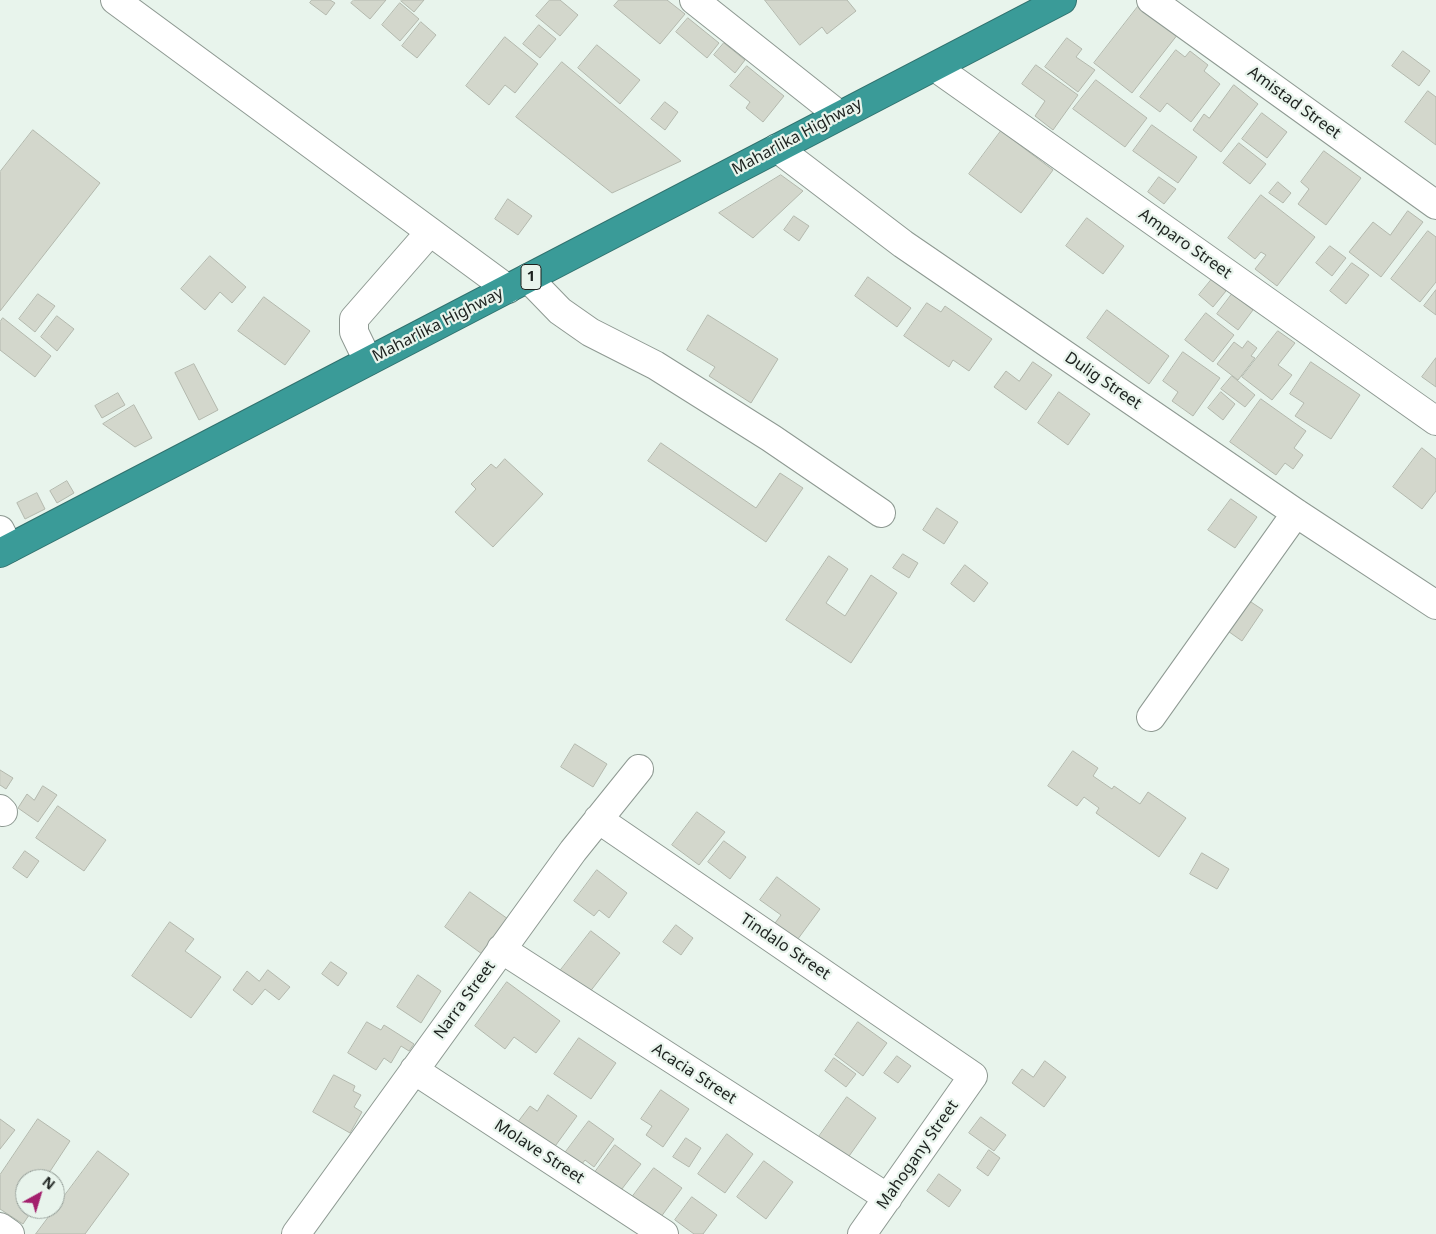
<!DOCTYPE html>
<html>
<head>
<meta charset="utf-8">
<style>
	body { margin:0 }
	#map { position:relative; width:1436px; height:1234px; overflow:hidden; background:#e8f4ec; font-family:"Noto Sans",sans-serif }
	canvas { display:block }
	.north { position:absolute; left:15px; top:1169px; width:50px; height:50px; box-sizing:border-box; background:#e8f4ec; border:1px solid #97a09a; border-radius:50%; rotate:39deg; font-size:14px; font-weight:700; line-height:20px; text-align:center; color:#1d221f }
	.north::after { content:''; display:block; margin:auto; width:18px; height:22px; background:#a3206d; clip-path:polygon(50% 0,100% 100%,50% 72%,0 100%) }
</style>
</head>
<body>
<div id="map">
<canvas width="1436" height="1234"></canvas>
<div class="north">N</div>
</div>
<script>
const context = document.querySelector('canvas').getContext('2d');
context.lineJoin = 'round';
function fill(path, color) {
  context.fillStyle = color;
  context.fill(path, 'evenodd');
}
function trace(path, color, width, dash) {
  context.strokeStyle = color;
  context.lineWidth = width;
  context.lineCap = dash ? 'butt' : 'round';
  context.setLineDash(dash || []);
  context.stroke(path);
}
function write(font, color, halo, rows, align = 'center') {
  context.font = font + ' "Noto Sans",sans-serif';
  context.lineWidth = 4.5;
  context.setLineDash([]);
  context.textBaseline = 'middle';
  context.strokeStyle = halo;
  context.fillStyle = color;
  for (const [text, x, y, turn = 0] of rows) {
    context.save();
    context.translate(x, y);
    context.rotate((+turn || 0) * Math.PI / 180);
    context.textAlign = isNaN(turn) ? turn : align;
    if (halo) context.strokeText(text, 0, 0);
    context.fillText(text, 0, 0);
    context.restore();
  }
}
const building = new Path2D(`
	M312 0H330L335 3 326 15 310 3Z
	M354 0H386L370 19 351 3Z
	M402 0H424L414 12 401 1Z
	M550 0H560L578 15 560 36 536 16Z
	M619 0H667L685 14 660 44 614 6Z
	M765 0H847L856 11 827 34 822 27 800 45Z
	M400 3 419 19 400 41 382 25Z
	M1140 4 1178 34 1132 93 1094 63Z
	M688 18 719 43 707 58 676 32Z
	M421 22 436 35 417 58 402 46Z
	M539 25 556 39 540 58 523 44Z
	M505 37 538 64 515 93 505 85 489 105 466 86Z
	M1067 38 1082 49 1076 57 1095 70 1078 92 1045 67Z
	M724 43 745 60 735 73 714 55Z
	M597 45 640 80 620 104 578 68Z
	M1176 50 1185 57 1190 51 1208 65 1204 71 1220 84 1191 122 1167 103 1160 112 1140 97Z
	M1403 51 1430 71 1419 86 1392 66Z
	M562 62 681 161 612 193 516 117Z
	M1036 65 1078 95 1053 130 1035 116 1045 101 1022 84Z
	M747 66 784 96 763 122 746 108 750 102 730 86Z
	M1096 80 1147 118 1125 147 1073 109Z
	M1234 85 1258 104 1221 152 1193 130 1204 114 1209 118Z
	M1428 91 1436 97V145L1405 122Z
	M665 102 678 112 665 130 651 119Z
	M1262 113 1287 132 1267 158 1242 139Z
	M1152 125 1197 157 1178 183 1133 151Z
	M33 130 100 183 0 311V172Z
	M1001 131 1053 170 1021 213 969 174Z
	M1239 143 1266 164 1250 184 1223 163Z
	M1324 151 1361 178 1326 225 1298 204 1309 189 1301 182Z
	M781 175 803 191 753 238 719 213Z
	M1159 177 1176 189 1164 204 1148 192Z
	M1278 182 1291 193 1283 203 1269 193Z
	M1261 195 1315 237 1277 286 1255 269 1266 255 1261 252 1255 259 1228 238Z
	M508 199 532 216 518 235 495 219Z
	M1408 211 1423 222 1381 277 1349 252 1373 222 1390 235Z
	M794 216 809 226 799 241 784 230Z
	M1087 218 1124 246 1103 274 1066 246Z
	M1428 231 1436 237V282L1420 302 1391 279Z
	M1330 246 1346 258 1332 276 1316 263Z
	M210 256 246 287 232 303 220 292 205 310 181 289Z
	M1352 263 1369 275 1346 304 1330 291Z
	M868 277 911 308 897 327 855 296Z
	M1212 279 1226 291 1213 307 1199 295Z
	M1436 290V315L1424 306Z
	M38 294 55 306 35 332 19 319Z
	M1232 294 1253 310 1238 330 1217 314Z
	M264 297 310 331 285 365 238 331Z
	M927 303 941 312 945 306 992 339 969 371 953 360 949 367 904 336Z
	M1107 310 1169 356 1149 384 1087 338Z
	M1206 313 1234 335 1213 362 1185 340Z
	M708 315 778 359 751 403 709 376 715 367 687 350Z
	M57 316 74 329 57 351 41 337Z
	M3 318 51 356 35 377 0 350V322Z
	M1278 331 1295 343 1278 365 1292 375 1272 400 1242 377Z
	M1248 341 1257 348 1251 356 1255 358 1238 380 1217 364 1234 342 1242 348Z
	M1183 352 1220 378 1193 416 1172 401 1178 392 1163 381Z
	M1436 358V387L1422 377Z
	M1033 362 1052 375 1026 410 994 387 1006 371 1019 381Z
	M1311 362 1360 395 1331 439 1295 416 1304 403 1290 394Z
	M194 364 218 410 199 420 175 373Z
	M1232 376 1255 395 1245 407 1221 389Z
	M1059 392 1090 414 1068 445 1038 423Z
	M1221 392 1235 404 1223 420 1208 408Z
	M118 393 125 405 102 418 95 406Z
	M1261 399 1306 431 1294 448 1303 455 1293 469 1285 463 1276 475 1230 442Z
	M134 405 152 438 135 447 103 424Z
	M661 443 756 508 780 473 803 488 766 542 648 461Z
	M1422 448 1436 459V491L1422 509 1393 487Z
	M505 459 543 494 493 547 455 512 476 489 471 484 491 464 496 468Z
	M67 481 74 493 57 503 50 491Z
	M37 493 45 509 25 519 17 503Z
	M1231 499 1257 517 1235 548 1208 530Z
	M937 508 958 522 944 544 923 530Z
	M903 554 918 563 909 578 893 568Z
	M829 556 848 569 826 603 845 616 871 575 897 593 851 663 786 620Z
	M965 565 988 583 974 602 951 584Z
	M1245 598 1263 610 1242 641 1225 629Z
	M575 744 607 764 593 787 561 767Z
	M1073 751 1098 768 1093 776 1112 789 1114 786 1140 804 1148 792 1186 818 1159 857 1096 813 1099 808 1084 797 1077 806 1048 786Z
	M0 770 13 778 6 789 0 785Z
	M43 786 57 795 38 822 18 808 27 794 34 800Z
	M58 806 106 840 84 871 36 838Z
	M697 812 725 832 699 865 672 845Z
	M724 841 746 857 730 879 708 862Z
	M25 851 39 861 27 878 13 868Z
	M1202 853 1229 869 1217 889 1190 874Z
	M597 870 627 893 609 918 599 910 594 916 574 901Z
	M777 877 820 909 792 947 770 930 781 915 760 900Z
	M470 892 508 919 482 954 445 927Z
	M170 922 194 939 185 951 221 977 191 1018 132 976Z
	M676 925 693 938 681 955 663 942Z
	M591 931 620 953 589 993 560 971Z
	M331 962 347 973 338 986 322 974Z
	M268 970 290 987 279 1000 265 989 252 1005 233 990 247 971 259 981Z
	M418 975 441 991 421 1023 397 1007Z
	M507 982 560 1021 536 1053 514 1037 505 1049 475 1026Z
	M367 1022 381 1030 384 1025 414 1044 409 1051 401 1046 391 1063 384 1058 376 1070 348 1053Z
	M858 1022 887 1043 863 1076 835 1055Z
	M579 1038 616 1063 591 1099 554 1074Z
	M897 1056 911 1066 898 1083 884 1073Z
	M834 1058 856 1074 846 1087 825 1071Z
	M1045 1061 1066 1077 1044 1107 1012 1083 1022 1069 1033 1077Z
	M334 1075 355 1086 353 1091 361 1095 354 1107 362 1112 350 1133 313 1112Z
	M661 1090 689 1109 663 1147 646 1135 652 1126 641 1119Z
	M548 1095 577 1116 553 1149 517 1123 530 1106 537 1111Z
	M847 1097 876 1118 847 1159 818 1138Z
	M981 1117 1006 1135 994 1151 969 1133Z
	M0 1119 15 1130 0 1149Z
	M38 1119 70 1141 45 1179H25V1209H33L23 1224 0 1209V1175Z
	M589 1121 614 1139 594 1167 585 1160 578 1169 562 1157Z
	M727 1134 753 1154 725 1193 698 1174Z
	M686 1138 701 1148 689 1167 673 1157Z
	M615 1145 641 1164 615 1198 590 1179Z
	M989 1150 1000 1158 988 1176 977 1168Z
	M98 1151 129 1174 85 1234H36Z
	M764 1161 793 1182 766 1219 737 1197Z
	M654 1168 682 1188 658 1221 630 1200Z
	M939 1174 961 1190 949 1207 927 1191Z
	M692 1197 717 1215 703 1234H694L675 1220Z`);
const minor = new Path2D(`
	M115 0 508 289
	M694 0 839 115
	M1151 0 1436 205
	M935 67 1436 421
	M777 148 903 244 1296 513 1436 605
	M528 278 560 311 590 332 655 365 771 438 881 513
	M368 361 354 332V319L430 232
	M0 530 9 548
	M1151 717 1296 513
	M0 809 3 812
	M598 819 973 1076 862 1234
	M501 949 888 1198
	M414 1070 664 1234
	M0 1227 10 1234
	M296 1234 573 851 639 769`);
const highway = new Path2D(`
	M0 553 1062 0`);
const shields = [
	[531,277,20]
];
const shieldNames = [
	["1",531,277]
];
const streetNames = [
	["Amistad Street",1294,103,36],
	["Maharlika Highway",797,137,-28],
	["Amparo Street",1185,244,35],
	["Maharlika Highway",438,325,-27],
	["Dulig Street",1103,381,34],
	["Tindalo Street",785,947,34],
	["Narra Street",465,1000,-54],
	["Acacia Street",694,1074,33],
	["Molave Street",539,1152,33],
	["Mahogany Street",918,1155,-55]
];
fill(building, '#d3d7cc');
trace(building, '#b3b8ad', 1);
trace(minor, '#8e9992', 30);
trace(highway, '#30716e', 30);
trace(minor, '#fff', 28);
trace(highway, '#3a9b98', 28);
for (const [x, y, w] of shields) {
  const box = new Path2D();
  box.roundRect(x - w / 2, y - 12.5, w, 25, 4);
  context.fillStyle = '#e8f4ec';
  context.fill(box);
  trace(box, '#1d221f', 1);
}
write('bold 15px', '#1d221f', null, shieldNames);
write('16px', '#1d221f', '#e8f4ec', streetNames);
</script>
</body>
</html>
